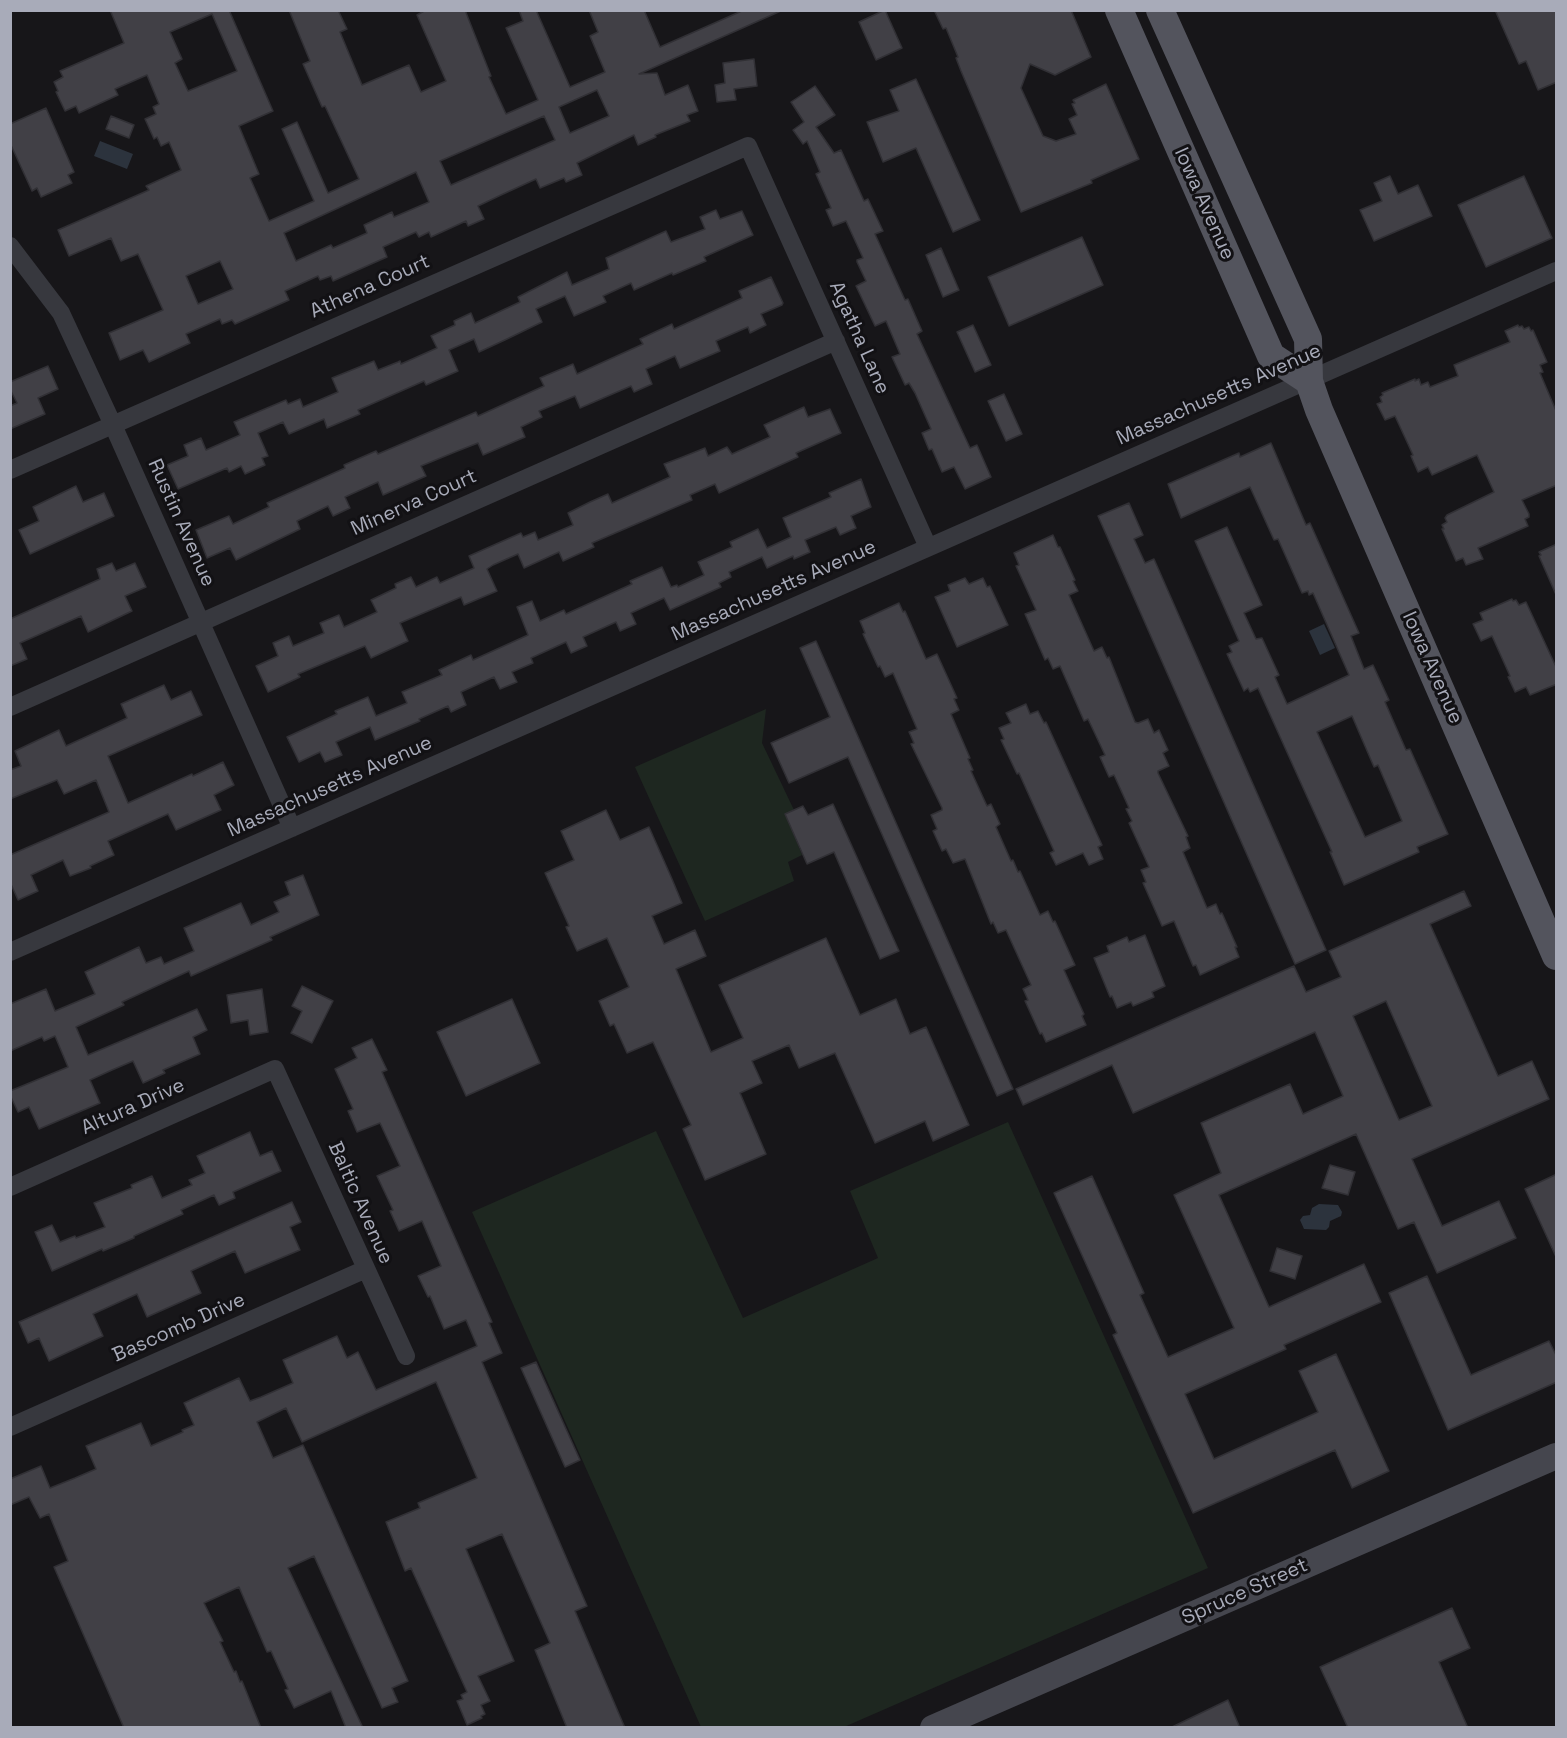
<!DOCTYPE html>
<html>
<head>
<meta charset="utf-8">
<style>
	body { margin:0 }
	#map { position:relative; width:1567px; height:1738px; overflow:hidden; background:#171619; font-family:"Space Grotesk",sans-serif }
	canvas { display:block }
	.frame { position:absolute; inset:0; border:12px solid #a8abb9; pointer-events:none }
</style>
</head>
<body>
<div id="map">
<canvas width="1567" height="1738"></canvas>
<div class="frame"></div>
</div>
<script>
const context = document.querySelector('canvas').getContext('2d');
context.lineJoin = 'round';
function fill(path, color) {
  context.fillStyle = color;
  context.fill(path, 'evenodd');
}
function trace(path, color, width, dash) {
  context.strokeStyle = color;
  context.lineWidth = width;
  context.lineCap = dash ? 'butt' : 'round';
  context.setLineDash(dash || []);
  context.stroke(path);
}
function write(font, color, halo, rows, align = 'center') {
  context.font = font + ' "Space Grotesk",sans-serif';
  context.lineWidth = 6;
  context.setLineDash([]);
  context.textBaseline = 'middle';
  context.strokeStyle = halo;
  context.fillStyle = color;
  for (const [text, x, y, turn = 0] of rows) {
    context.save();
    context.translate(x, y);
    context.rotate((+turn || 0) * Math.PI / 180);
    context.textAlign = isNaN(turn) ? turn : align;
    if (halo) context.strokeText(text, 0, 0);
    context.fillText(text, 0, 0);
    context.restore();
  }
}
const green = new Path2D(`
	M766 709 762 743 794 810 786 814 802 855 788 862 794 881 705 921 635 767Z
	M1008 1122 1208 1568 844 1727H701L472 1212 656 1131 743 1318 878 1258 850 1191Z`);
const water = new Path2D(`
	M100 141 133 154 127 169 94 156Z
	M1324 624 1335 648 1320 655 1309 631Z
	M1319 1204 1338 1205 1342 1212 1341 1216 1330 1221 1329 1227 1326 1230 1304 1229 1300 1220 1303 1216 1310 1215 1312 1208Z`);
const building = new Path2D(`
	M110 10H229L273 111 239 126 259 174 250 178 269 221 314 201 282 129 297 122 328 193 359 179 325 106 322 107 303 64 310 61 289 10H338L347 29 340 32 362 85 409 65 421 92 446 81 417 15 426 10H465L491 76 489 77 506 114 538 100 506 28 523 21 519 10H536L570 87 605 72 590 36 598 32 589 10H644L660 47 744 10H783L639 74 657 73 665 95 688 85 698 111 687 115 690 121 655 135 656 137 638 145 634 135 577 163 582 175 566 182 564 178 540 188 536 179 501 195 478 206 484 219 468 226 466 221 431 237 429 232 419 237 416 232 383 247 387 257 333 281 331 276 320 280 318 276 285 291 289 300 235 324 232 320 222 324 220 319 186 334 190 343 149 362 143 350 120 360 109 333 163 310 138 254 121 261 111 238 69 256 58 230 149 190 146 186 181 170 169 142 161 146 157 137 154 139 145 119 156 114 153 107 159 104 147 75 115 89 118 95 79 113 76 106 65 111 56 92 58 91 54 82 63 77 60 71 124 43ZM212 14 237 71 188 91 175 63 182 59 170 32ZM597 90 609 116 570 133 559 107ZM544 116 555 140 451 185 440 161ZM416 172 429 202 394 217 392 212 364 225 367 233 333 248 331 245 296 261 284 233ZM220 261 233 289 198 304 186 276Z
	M885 10 902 48 876 60 859 22Z
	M934 10H1071L1091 57 1055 75 1030 64 1021 88 1043 136 1056 141 1076 134 1069 119 1077 115 1072 104 1075 103 1073 100 1106 84 1139 159 1091 180 1092 183 1021 212 961 71 956 58 958 57 946 28 943 29Z
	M1495 10H1557V82L1538 90 1526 61 1519 64Z
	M754 59 757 86 734 89 736 100 717 102 715 85 725 83 723 63Z
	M916 79 980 220 953 232 916 148 883 162 867 122 899 111 890 90Z
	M815 86 835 115 816 127 834 153 841 150 864 201 868 199 883 231 875 234 905 300 908 299 922 331 917 334 970 448 977 445 991 477 965 489 954 467 942 472 932 449 929 450 922 433 931 429 915 393 909 383 905 385 892 357 900 354 886 321 875 326 856 286 866 281 857 262V260L863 258 846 221 833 226 826 210 831 208 816 174 820 172 807 141 803 144 793 130 804 122 791 102Z
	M46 108 74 172 68 175 72 183 41 197 37 188 32 191 10 143V124Z
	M111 116 134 125 129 138 106 129Z
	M1390 176 1398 194 1418 185 1432 216 1374 241 1360 210 1382 201 1374 183Z
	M1524 176 1552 238 1486 267 1458 205Z
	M716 210 720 219 742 211 753 235 704 257 706 261 673 275 672 273 634 290 631 283 603 296 606 302 574 316 565 296 536 309 542 322 507 339 479 352 474 339 449 350 458 371 426 385 424 381 358 410 360 414 327 428 324 419 289 434 283 422 258 433 268 456 262 458 265 465 245 474 241 466 229 472 227 468 178 489 167 465 188 456 184 445 201 438 206 450 240 435 234 422 286 400 288 404 300 399 303 407 338 392 332 378 374 361 378 370 398 362 400 361 401 364 437 348 431 336 455 325 454 321 471 313 475 323 520 302 518 297 567 272 572 285 609 269 606 258 666 231 671 242 687 236 705 229 700 217Z
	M1082 237 1103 285 1009 326 988 277Z
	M941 248 959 290 943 297 926 255Z
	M771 277 783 303 782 305 761 314 766 325 750 333 748 327 716 341 720 351 680 368 675 356 646 369 652 384 634 392 631 386 580 408 575 396 539 411 542 417 521 427 525 437 483 455 478 443 455 452 421 466 426 476 383 495 378 482 345 497 350 508 333 516 328 506 297 521 300 529 236 560 230 548 207 558 196 530 229 516 233 524 269 507 267 503 345 468 344 465 376 451 378 454 476 412 478 416 544 386 540 378 573 364 577 374 643 344 640 339 672 324 674 329 742 298 739 291Z
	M973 325 991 365 975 372 957 332Z
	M1518 325 1519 327 1522 326 1524 329 1529 327 1531 331 1533 330 1547 362 1540 365 1543 372 1540 373 1557 413V485L1522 500 1529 514V517L1525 519 1528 526 1478 548 1483 559 1466 565 1463 558 1456 561 1442 529H1444L1442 525 1447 522 1445 518 1447 515 1494 492 1477 455 1432 475 1428 467 1418 472 1411 456 1413 455 1395 416 1385 420 1377 404 1382 402 1380 397 1383 395 1382 393 1415 379V381L1419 379 1421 385 1428 382 1430 387 1458 376 1454 365 1510 342 1505 331Z
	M48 366 58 389 38 398 45 414 10 429V406L17 403 10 389V382Z
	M1004 394 1022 434 1006 441 988 401Z
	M804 407 808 417 830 409 841 433 796 453 798 457 719 493 715 484 690 495 692 500 592 543 594 547 563 561 559 552 524 568 518 554 493 565 487 569 497 591 464 605 461 597 400 623 408 641 371 658 365 646 298 674 300 677 268 692 256 666 278 656 273 643 289 636 293 646 324 633 320 623 339 615 344 627 377 612 371 600 396 588 395 584 411 577 416 587 437 577 440 583 474 568 469 556 521 533 523 537 535 532 538 540 573 525 568 513 590 502 608 494 612 503 670 477 664 464 680 458 705 448 708 456 727 447 732 454 770 437 764 425Z
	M1271 443 1306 525 1310 523 1359 633 1351 636 1364 669 1373 665 1389 700 1385 702 1406 750 1410 749 1448 834 1417 847 1419 852 1344 885 1330 852H1332L1258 688 1250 692 1248 688 1244 691 1227 654 1232 652 1229 646 1239 641 1195 541 1227 527 1262 605 1244 613 1256 639 1262 638 1279 675 1275 677 1287 704 1349 675 1313 593 1309 595 1308 591 1302 593 1278 539 1274 540 1250 487 1181 518 1168 484 1239 453 1240 457ZM1352 716 1374 767 1378 765 1402 821 1365 837 1317 732Z
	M861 479 871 507 851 516 856 528 840 535 836 527 805 540 810 552 794 559 793 556 767 568 762 557 729 572 731 577 719 583 721 587 670 610 664 598 631 613 636 624 620 631 616 622 583 637 587 646 571 653 566 642 531 658 533 663 512 672 517 682 500 689 494 677 461 692 466 705 451 712 448 706 419 719 420 721 375 740 370 727 336 742 342 755 325 762 320 752 299 762 287 737 337 714 335 711 368 697 376 716 407 703 402 692 442 675 439 670 471 655 473 660 528 635 517 607 532 601 540 621 564 610 566 614 632 584 630 581 662 567 671 587 677 585 678 587 704 575 698 562 732 547 730 542 758 529 767 548 791 537 783 518 831 497 829 493Z
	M76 486 83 502 104 493 114 516 30 554 19 530 39 521 33 507Z
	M1129 503 1143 535 1134 539 1145 563 1154 559 1326 950 1295 964 1098 516Z
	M1053 535 1058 547H1060L1075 580 1073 581 1078 591 1069 595 1094 651 1102 647 1107 658 1109 657 1135 722 1138 723 1148 719 1154 733 1159 730 1168 750 1163 753 1169 766 1158 771V773L1188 836 1186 837 1190 848 1183 852 1207 908 1216 904 1220 914 1222 913 1237 947H1235L1239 957 1200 975 1196 965 1193 966 1174 921 1162 926 1143 883 1146 882 1141 870 1149 867 1129 823 1132 821 1126 809 1129 808 1114 775 1109 777 1100 757 1105 755 1088 719 1084 721 1060 666 1053 669 1048 658 1045 660 1025 614 1036 610 1016 566 1019 565 1014 553Z
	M1557 544V597L1539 556 1541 555 1539 552Z
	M112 563 116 571 135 563 146 587 125 596 132 611 88 632 81 616 20 643 27 659 10 666V619L100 579 97 569Z
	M965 578 969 584 983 578 987 587 990 586 1008 625 957 647 935 597 950 591 948 585Z
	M1512 599 1513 601 1516 600 1519 605 1526 602 1557 669V684L1530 695 1526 687 1515 692 1508 677 1510 676 1492 636 1481 641 1473 624 1483 620 1480 613Z
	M899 603 903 612 905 611 926 659 937 654 957 698 954 699 959 710 951 714 970 758 968 759 973 770 971 771 987 806 991 804 1000 824 996 827 1011 861 1013 860 1018 872 1020 871 1040 915 1048 911 1053 922 1055 921 1075 965 1064 970 1084 1014 1082 1016 1086 1025 1046 1042 1042 1033 1040 1034 1025 1001 1028 1000 1023 989 1031 985 1006 930 998 933 993 922 991 924 965 859 953 863 946 849 942 851 933 831 937 829 931 815 942 810V808L911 744 914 743 909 732 917 729 893 673 885 677 880 666 878 667 863 634 865 633 860 621Z
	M816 641 1013 1089 997 1096 848 757 789 783 771 743 830 717 800 648Z
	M164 685 171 700 191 691 202 715 108 756 128 803 192 774 193 776 223 762 234 785 214 795 221 810 176 830 168 814 108 841 114 855 90 866 91 868 70 876 63 860 31 875 38 891 18 900 10 882V855L109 812 96 780 64 794 57 780 10 799V770L21 766 15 751 59 730 66 746 127 718 121 704Z
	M1026 704 1030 714 1038 711 1044 723 1046 722 1102 845 1098 847 1103 859 1089 865 1083 853 1056 865 1050 853 1054 851 1019 773 1017 774 1001 740 1004 739 999 728 1011 723 1006 713Z
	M833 804 899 951 880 959 834 852 807 864 785 814 803 806 808 815Z
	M606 810 620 840 649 827 672 879 682 903 652 916 664 944 695 930 706 956 676 969 711 1052 743 1038 719 985 826 938 860 1015 896 999 910 1034 926 1027 969 1125 933 1141 925 1121 875 1143 835 1053 799 1068 789 1045 752 1061 762 1083 740 1093 766 1154 705 1180 683 1129 691 1125 653 1042 627 1053 614 1024 610 1026 599 1001 629 987 607 938 577 951 566 927 569 926 545 873 574 860 561 831Z
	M303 875 319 915 270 937 272 940 191 976 189 971 122 1002 124 1005 76 1027 88 1055 197 1009 207 1030 193 1037 200 1054 163 1070 165 1073 143 1083 133 1061 112 1070 90 1080 100 1103 39 1129 29 1107 18 1112 10 1095V1091L68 1067 55 1036 44 1041 42 1037 10 1051V1004L46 989 55 1011 95 994 85 972 139 947 146 963 161 957 164 964 194 951 184 928 241 903 251 925 279 912 274 902 290 895 285 882Z
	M1464 891 1471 906 1430 924 1498 1076 1532 1061 1549 1099 1412 1159 1442 1226 1499 1201 1516 1238 1437 1273 1414 1222 1398 1229 1356 1134 1219 1195 1269 1307 1364 1264 1381 1302 1284 1345 1286 1349 1185 1394 1214 1459 1318 1412 1299 1371 1336 1354 1389 1471 1352 1488 1335 1450 1193 1513 1113 1335 1117 1333 1054 1193 1092 1176 1144 1293 1140 1295 1168 1357 1234 1328 1174 1195 1221 1173 1201 1123 1290 1084 1303 1114 1343 1096 1315 1032 1133 1113 1112 1065 1023 1105 1016 1089 1294 966 1306 992 1341 977 1329 951ZM1386 1001 1432 1106 1399 1120 1353 1016Z
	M1145 935 1165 986 1152 992 1154 997 1133 1006 1131 1002 1117 1008 1112 996 1110 997 1094 958 1109 952 1107 946 1127 937 1129 942Z
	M302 986 333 1001 312 1043 291 1033 302 1011 292 1006Z
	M262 989 268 1032 250 1035 248 1020 231 1023 227 995Z
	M512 999 540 1063 466 1096 437 1032Z
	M372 1039 387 1070 382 1072 492 1322 489 1323 502 1353 482 1362 587 1606 575 1611 625 1728H567L535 1650 550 1643 502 1534 466 1549 514 1661 478 1676 490 1701 481 1705 485 1714 481 1716 482 1718 467 1725 457 1701 463 1699 461 1695 467 1692 411 1568 405 1571 386 1522 420 1508 418 1503 477 1478 436 1382 302 1442 286 1408 257 1422 273 1458 303 1445 408 1681 392 1688 398 1702 382 1708 314 1556 288 1568 363 1728H346L331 1691 294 1708 285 1690 288 1689 271 1651 267 1652 239 1587 204 1603 223 1641 220 1642 234 1672 236 1671 240 1682 242 1681 261 1728H124L54 1567 68 1561 49 1514 40 1518 29 1497 10 1505V1479L41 1466 50 1488 75 1478 96 1469 86 1446 141 1423 151 1446 183 1432 182 1430 194 1425 184 1403 239 1378 250 1401 261 1397 293 1383 283 1360 337 1336 347 1358 358 1352 376 1390 477 1346 466 1320 444 1329 430 1296 428 1297 418 1276 441 1266 422 1221 399 1231 390 1211 393 1210 377 1176 400 1166 380 1123 357 1132 348 1111 353 1109 335 1069 357 1058 352 1048Z
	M250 1132 260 1156 272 1151 281 1171 233 1192 235 1198 219 1205 214 1195 181 1210 183 1214 134 1236V1238L103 1251 102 1249 52 1271 35 1232 52 1225 60 1242 75 1236 76 1238 105 1227 94 1203 132 1188 131 1185 152 1176 162 1198 192 1185 189 1180 205 1173 197 1156Z
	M1330 1165 1355 1172 1348 1195 1322 1188Z
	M1557 1174V1259L1525 1189Z
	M292 1202 301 1222 290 1227 300 1250 245 1273 235 1251 191 1271 201 1293 147 1317 137 1294 93 1314 103 1336 49 1361 39 1338 28 1343 19 1322Z
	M1277 1248 1302 1256 1295 1279 1270 1271Z
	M1427 1276 1471 1375 1549 1341 1557 1357V1382L1448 1430 1389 1293Z
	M536 1362 580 1460 565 1467 521 1368Z
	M1452 1608 1470 1648 1439 1662 1468 1728H1348L1320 1667Z
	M1228 1700 1240 1728H1170Z`);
const street = new Path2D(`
	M10 246 61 313 113 425 292 828
	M10 470 748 146 928 547
	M10 707 836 341
	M10 952 1556 271
	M10 1187 275 1069 406 1356
	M10 1427 366 1269`);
const secondary = new Path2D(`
	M933 1728 1556 1456`);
const primary = new Path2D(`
	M1119 10 1271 356 1309 381
	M1160 10 1308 339 1309 381 1319 410 1556 956`);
const streetNames = [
	["Iowa Avenue",1204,204,66],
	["Athena Court",370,287,-24],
	["Agatha Lane",859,338,66],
	["Massachusetts Avenue",1219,395,-24],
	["Minerva Court",414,503,-24],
	["Rustin Avenue",181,523,66],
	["Massachusetts Avenue",774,591,-24],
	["Iowa Avenue",1432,668,66],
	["Massachusetts Avenue",330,787,-24],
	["Altura Drive",133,1107,-24],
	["Baltic Avenue",360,1203,66],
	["Bascomb Drive",179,1328,-24],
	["Spruce Street",1245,1592,-24]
];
fill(green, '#1e2720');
fill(water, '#2c333d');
fill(building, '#414046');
trace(building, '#313035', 1.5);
trace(street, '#37383e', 18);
trace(secondary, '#45464e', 26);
trace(primary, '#53545d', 28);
write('20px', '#a8abb9', '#121114', streetNames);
</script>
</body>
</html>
